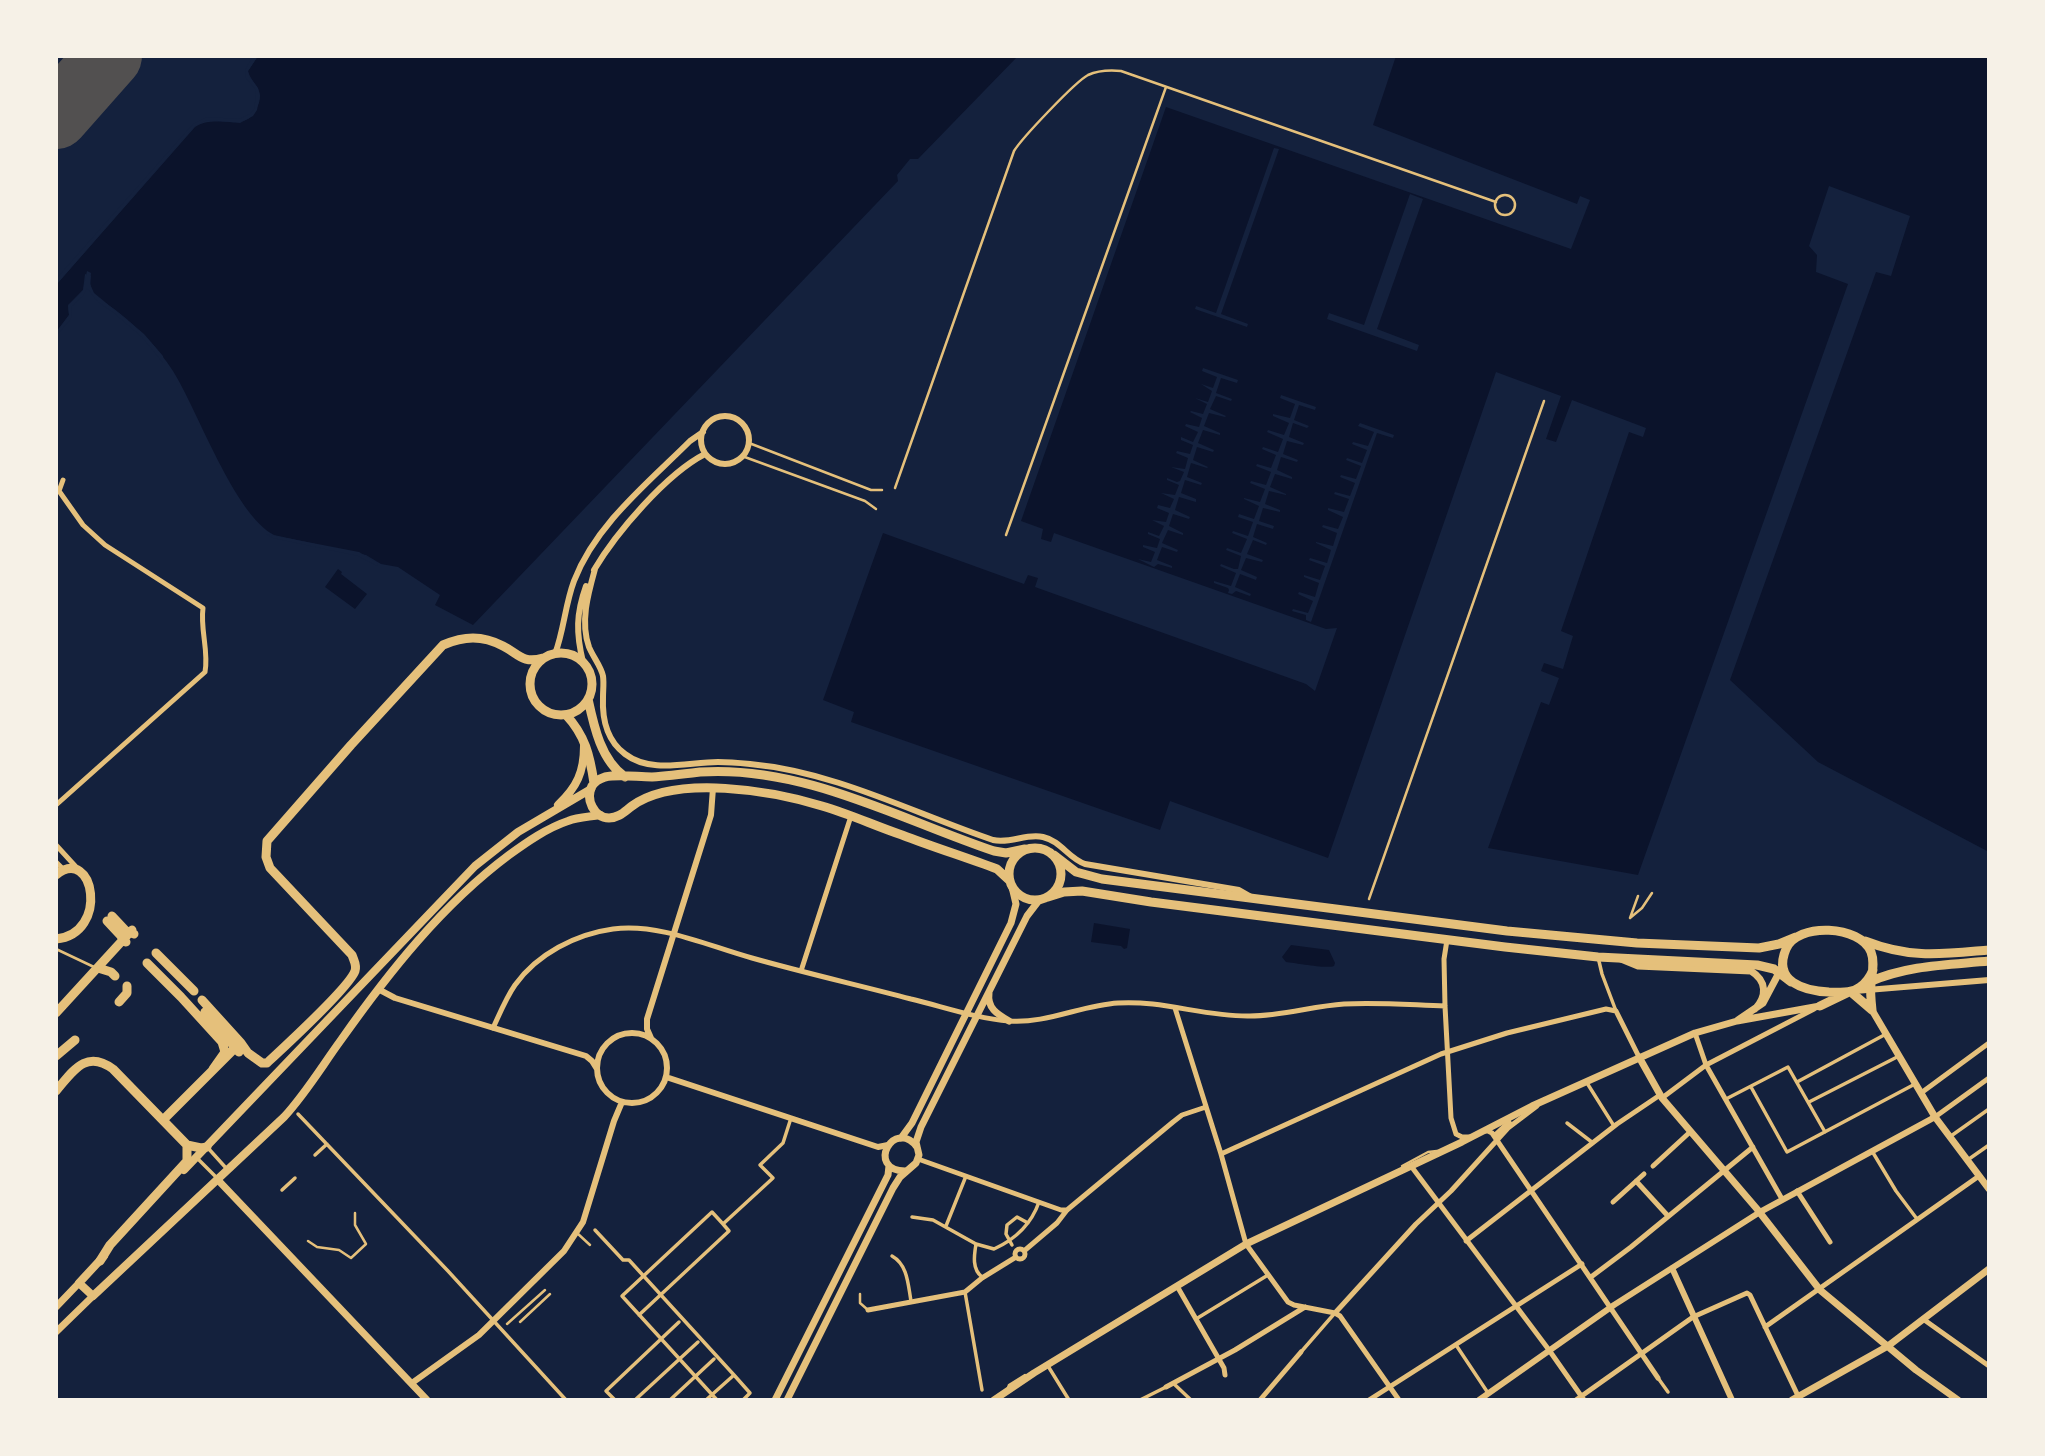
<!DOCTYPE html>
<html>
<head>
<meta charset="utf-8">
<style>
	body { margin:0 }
	#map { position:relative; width:2045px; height:1456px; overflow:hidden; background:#14213d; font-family:"Noto Sans",sans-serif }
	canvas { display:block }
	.frame { position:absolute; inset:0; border:58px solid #f6f1e7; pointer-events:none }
</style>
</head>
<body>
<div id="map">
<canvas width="2045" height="1456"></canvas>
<div class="frame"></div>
</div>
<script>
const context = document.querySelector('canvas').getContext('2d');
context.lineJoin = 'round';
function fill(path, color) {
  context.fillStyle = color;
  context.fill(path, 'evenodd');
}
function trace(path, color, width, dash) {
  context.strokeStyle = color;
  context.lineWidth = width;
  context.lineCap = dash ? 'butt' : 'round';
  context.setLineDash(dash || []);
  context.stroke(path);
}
const water = new Path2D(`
	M258 56H1018L918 159H910L897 175 898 181 473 625 435 605 440 595 398 567 381 564 366 555 274 535C234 514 198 411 173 371 158 348 140 329 118 312 110 305 99 301 93 292 90 286 90 282 91 276L85 274 83 290 68 305 69 315 56 332V285L195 127C216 113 244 133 255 111 258 106 260 102 260 95 259 86 250 80 248 71Z
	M1396 56H1989V852L1818 762 1730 680 1876 272 1891 276 1910 216 1829 186 1809 246 1817 255 1816 272 1848 284 1638 875 1488 848 1541 702 1549 705 1559 678 1541 671 1544 663 1563 669 1573 636 1561 631 1629 432 1643 437 1646 428 1572 400 1556 442 1546 439 1561 396 1496 372 1328 858 1170 801 1160 830 851 722 854 712 823 700 883 533 1024 584 1028 575 1038 578 1035 587 1306 684 1315 691 1337 628 1326 629 1054 533 1051 542 1041 539 1043 529 1021 521 1166 107 1571 249 1590 200 1580 196 1577 204 1373 125Z
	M338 569 342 572 341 574 367 594 355 609 325 587Z
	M1094 923 1130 929 1127 948 1124 949 1121 946 1091 942Z
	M1291 945 1329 950 1335 963 1334 966C1326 969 1296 963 1286 962L1282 957Z`);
const pier = new Path2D(`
	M253 56H258L248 71 249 76 258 88 260 96 257 110 253 116 240 123 207 120 195 126 56 285V279L193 124 207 117 239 119 250 114 254 109 256 96 255 89 246 78 245 70Z
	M1274 148 1279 149 1221 314 1248 324 1247 327 1195 309 1196 306 1216 313Z
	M1410 194 1423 199 1377 329 1419 345 1417 351 1327 319 1329 313 1364 325Z
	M87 271 91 273 90 284 94 293 144 334 163 356V363L142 337 114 313 98 302 87 288 83 296 71 307 72 316 70 320 56 336V333L69 315 68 306 83 290Z
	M1203 368 1238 380 1237 383 1221 378 1216 393 1232 399 1231 401 1216 396 1210 409 1226 416 1225 417 1209 413 1204 426 1220 433V435L1203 430 1198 443 1214 450 1213 452 1197 447 1193 460 1208 467 1207 468 1191 463 1187 477 1202 483 1201 485 1185 480 1181 493 1196 499V502L1179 497 1175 510 1190 517 1189 519 1173 514 1169 526 1183 533V535L1168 530 1162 543 1178 550 1177 552 1162 547 1157 560 1172 566V568L1158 564 1154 567 1138 559 1151 562 1155 552 1143 547V545L1157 548 1160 539 1148 534V532L1159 536 1164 526 1152 520 1166 522 1169 513 1157 508 1158 505 1170 508 1174 499 1161 493 1175 495 1179 485 1167 480V478L1177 482 1180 481 1184 472 1171 467 1185 469 1188 458 1176 453 1177 451 1190 454 1193 445 1181 440V437L1193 442 1198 432 1185 426 1186 424 1199 427 1202 418 1190 412 1191 411 1203 414 1207 404 1195 398 1208 402 1212 391 1201 384 1213 388 1217 377 1202 371Z
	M1281 395 1316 407 1315 410 1299 405 1294 420 1309 426 1307 428 1293 423 1289 437 1304 443 1303 445 1287 441 1283 454 1298 460 1297 462 1281 457 1277 470 1292 477V479L1275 474 1270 487 1286 494V495L1269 491 1265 504 1280 510V512L1263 508 1259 521 1274 526 1273 529 1257 524 1253 537 1267 543 1266 545 1253 540 1247 554 1263 560 1262 562 1246 558 1241 570 1257 577 1256 580 1240 574 1235 587 1251 594 1250 596 1236 591 1232 594 1228 593 1229 590 1228 588 1214 583V581L1231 586 1236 573 1220 566 1221 564 1234 569H1238L1241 556 1226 550 1227 548 1241 553 1247 539 1232 533 1233 531 1248 536 1253 522 1238 517 1239 514 1254 519 1259 506 1244 499V498L1260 502 1265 489 1250 483 1251 481 1266 485 1271 472 1256 466 1257 464 1271 468 1276 455 1262 449 1263 447 1278 452 1283 439 1267 432 1268 430 1284 435 1289 423 1273 416V414L1290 418 1295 404 1280 398Z
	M1360 423 1394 435 1393 438 1377 433 1311 622 1306 620V615L1292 611 1293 609 1308 613 1313 601 1298 594 1299 592 1315 597 1319 583 1304 577V575L1320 580 1325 566 1309 560 1310 558 1327 563 1331 550 1316 543V542L1333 546 1337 533 1322 527 1323 525 1338 529 1343 517 1328 510V508L1344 512 1349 499 1334 494 1335 492 1350 496 1355 483 1340 477 1341 475 1356 479 1361 466 1346 460 1347 458 1362 463 1367 450 1352 444 1353 442 1368 446 1374 432 1358 426Z
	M266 534 359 552 378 563 377 566 358 556 273 538Z`);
const runway = new Path2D(`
	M56 116 109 56`);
const service = new Path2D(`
	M1495 205a10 10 0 1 1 20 0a10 10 0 1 1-20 0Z
	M749 443 871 490H882
	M742 456 865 501 876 509
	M895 488 1014 151C1022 138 1075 82 1088 75 1099 70 1110 70 1121 71L1496 202
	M1006 535 1166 87
	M1369 899 1544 401
	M1630 918 1642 908 1652 893
	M1630 918 1638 896
	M56 949 94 967
	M1402 1166 1428 1152 1437 1151
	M577 1233 590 1245
	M308 1241 317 1247 339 1250 351 1258 366 1244 355 1225V1213
	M860 1294V1303L868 1310
	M520 1322 550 1294
	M507 1324 545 1290
	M1008 1388 1009 1385 1025 1375`);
const pedestrian = new Path2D(`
	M1598 957 1602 974 1616 1011
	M1797 1082 1886 1034
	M1587 1083 1614 1126
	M1751 1087 1787 1152 1915 1084
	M1726 1099 1788 1067 1825 1132
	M1809 1102 1899 1056
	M298 1114 448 1271 566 1400
	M1567 1123 1593 1143
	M1951 1136 1989 1109
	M208 1148 226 1168
	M1872 1151 1896 1191 1917 1219
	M315 1155 327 1144
	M198 1159 217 1178
	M1969 1159 1989 1145
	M282 1190 295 1178
	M912 1217 933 1220 976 1244 994 1249C1016 1239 1031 1225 1039 1202
	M946 1226 966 1176
	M595 1230 623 1260H629L734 1375
	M976 1244C974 1256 972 1269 982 1277
	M1012 1245 1006 1234 1007 1225 1017 1217 1028 1223
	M892 1256C908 1265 908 1285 911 1301
	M965 1292 982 1390
	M639 1315 729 1231 723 1224
	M1196 1319 1268 1275
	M1456 1345 1488 1393
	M1301 1352 1334 1314
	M1048 1366 1069 1400
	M1658 1378 1668 1392
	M1173 1383 1191 1400
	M615 1400 606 1391 679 1322
	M635 1400 698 1342
	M670 1400 714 1359
	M706 1400 734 1375 750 1393 743 1400
	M717 1400 622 1296 712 1212 723 1224 773 1178 760 1165 783 1143 791 1118
	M1140 1400 1166 1387`);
const minor = new Path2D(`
	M56 805 205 672C209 651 200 630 203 608L105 545 83 525 59 491 63 480
	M56 845 77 868
	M56 862 63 869
	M1447 940 1444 959 1445 1006 1451 1118 1456 1134 1462 1137H1471
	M801 971 851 816
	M1175 1008 1221 1154 1246 1244 1288 1302 1294 1305 1335 1313 1340 1316 1399 1400
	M493 1028C500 1013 506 998 515 985 537 954 576 934 613 929 660 923 708 946 752 958 805 973 858 985 911 999 941 1006 978 1019 1009 1021 1046 1024 1082 1005 1118 1003 1162 1000 1206 1017 1250 1016 1282 1016 1313 1006 1344 1004 1377 1002 1412 1005 1445 1006
	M1695 1033 1706 1065 1782 1199
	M1921 1093 1989 1043
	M1662 1098 1706 1065 1814 1009
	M1935 1117 1989 1078
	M1484 1131H1488L1492 1133 1658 1378
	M1494 1136 1509 1122
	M1221 1154 1441 1054 1507 1033 1606 1009 1616 1011 1639 1057
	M918 1159 1061 1210H1067
	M1411 1166 1549 1350 1584 1400
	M1653 1166 1690 1132
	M1636 1181 1668 1216
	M1797 1191 1830 1242
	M1613 1202 1644 1174
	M1466 1241 1617 1124 1660 1095
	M1015 1254a5 5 0 1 1 10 0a5 5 0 1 1-10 0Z
	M1024 1251 1057 1223 1067 1210 1173 1122 1182 1115 1206 1107
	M1591 1277 1631 1247 1753 1147
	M1177 1286 1224 1368 1225 1375
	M868 1310 965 1292 982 1278 1016 1257
	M1335 1313 1416 1224 1451 1191 1508 1128 1537 1106
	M1923 1319 1989 1366
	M1765 1327 1979 1176
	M1166 1387 1235 1350 1305 1307
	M1260 1400 1301 1352
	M1369 1400 1582 1264
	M1576 1400 1693 1317 1747 1293 1750 1295 1800 1400`);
const tertiary = new Path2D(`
	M701 440a24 24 0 1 1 48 0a24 24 0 1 1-48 0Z
	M595 569C588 594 580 622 589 647 593 657 601 666 603 676 604 683 603 690 603 697 602 719 606 740 625 754 651 774 688 762 718 762 728 762 740 763 750 764 836 772 913 813 993 840 1011 844 1026 833 1043 837 1061 841 1068 858 1085 864L1239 890 1253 898
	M594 570C616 533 666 474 705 454
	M555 654C564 630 565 605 574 581 596 524 648 483 690 441L703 432
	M583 662C576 633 576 614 586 586
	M378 989 395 998 586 1056 592 1061 597 1069
	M1855 991 1989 980
	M597 1068a35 35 0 1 1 70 0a35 35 0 1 1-70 0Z
	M651 1038 647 1029V1019L711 815 713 788
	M666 1077 878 1147 888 1145
	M1672 1268 1732 1400
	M412 1383 479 1335 564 1251 583 1222 614 1121 622 1102
	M1479 1400 1614 1305 1760 1212 1935 1117`);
const secondary = new Path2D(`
	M1621 959 1638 966 1751 971C1767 981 1767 996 1755 1009
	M989 993C987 1008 997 1014 1009 1021
	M1872 1010 1935 1117 1989 1189
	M1738 1020 1763 1003 1781 969
	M1639 1057 1662 1098 1757 1209 1820 1290 1916 1370 1958 1400
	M901 1138 912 1123 1011 923 1016 904 1012 887
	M905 1171C865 1170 894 1117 917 1147
	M217 1179 427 1400
	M56 1307 79 1283
	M56 1332 93 1296
	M775 1400 888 1175 889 1166
	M787 1400 893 1188 900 1177 916 1163 919 1155 916 1142 921 1127 1027 916 1040 899
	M994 1400 1034 1373 1246 1244 1462 1142 1532 1106 1695 1033 1737 1021 1820 1006
	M1792 1400 1888 1346 1989 1269`);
const primary = new Path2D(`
	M558 805C577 787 584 772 584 746
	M184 1170 475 866 518 832 591 789
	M104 1256 79 1283 93 1296 284 1117C306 1093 322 1066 341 1040 389 972 442 905 509 855 527 842 547 828 568 821 578 817 589 817 600 815`);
const trunk = new Path2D(`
	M530 684a31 31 0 1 1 62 0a31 31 0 1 1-62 0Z
	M588 699C594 727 601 760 625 777
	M566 715C585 735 590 756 594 783
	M1009 874a26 26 0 1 1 52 0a26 26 0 1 1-52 0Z
	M1054 855 1076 872 1102 879 1507 931 1637 943 1759 948 1779 944 1796 937
	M56 875C94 844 110 934 56 939
	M1010 881 997 869C965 857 933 847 902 835 875 826 850 814 822 806 773 791 676 774 632 806 625 811 619 818 609 818 594 818 585 799 592 786 595 781 599 779 605 777 619 774 637 777 652 777 668 776 684 774 700 772 803 765 899 819 994 851L1006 853 1025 849
	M1048 897 1064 892 1082 891 1151 902 1505 947 1598 957 1757 965 1774 969 1791 982
	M112 916 127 932 134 934
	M107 921 121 936 123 941 126 942
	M1865 941C1911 959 1942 954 1989 950
	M156 953 194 991
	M147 963 181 997 222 1042 225 1052 213 1069
	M98 968 111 972 115 976
	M1869 982C1908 965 1947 965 1989 961
	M1851 992 1872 1010
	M202 1000 241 1043 248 1053 262 1063H267C284 1047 349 988 355 971 357 965 354 961 352 955L270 868 266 857 267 841 351 745 443 645C464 636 482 635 503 646 519 654 522 664 543 658
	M119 1002 127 993V986
	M1820 1006 1847 993
	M1872 1010C1871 1001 1870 992 1871 984 1872 973 1875 962 1871 952 1861 925 1797 922 1786 949 1772 982 1805 991 1829 992 1840 992 1851 994 1860 987 1866 983 1870 977 1873 970
	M205 1012 239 1052
	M56 1013 132 930
	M56 1056 75 1040
	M56 1091C73 1071 86 1049 113 1069L187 1145 201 1148 207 1147
	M163 1120 235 1048
	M100 1261 110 1245 187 1161V1145`);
fill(water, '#0b132b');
fill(pier, '#14213d');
trace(runway, '#525050', 66);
trace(service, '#e5c07b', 2.5);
trace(pedestrian, '#e5c07b', 3.5);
trace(minor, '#e5c07b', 5);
trace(tertiary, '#e5c07b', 6);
trace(secondary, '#e5c07b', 7);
trace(primary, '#e5c07b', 8);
trace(trunk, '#e5c07b', 9);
</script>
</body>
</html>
